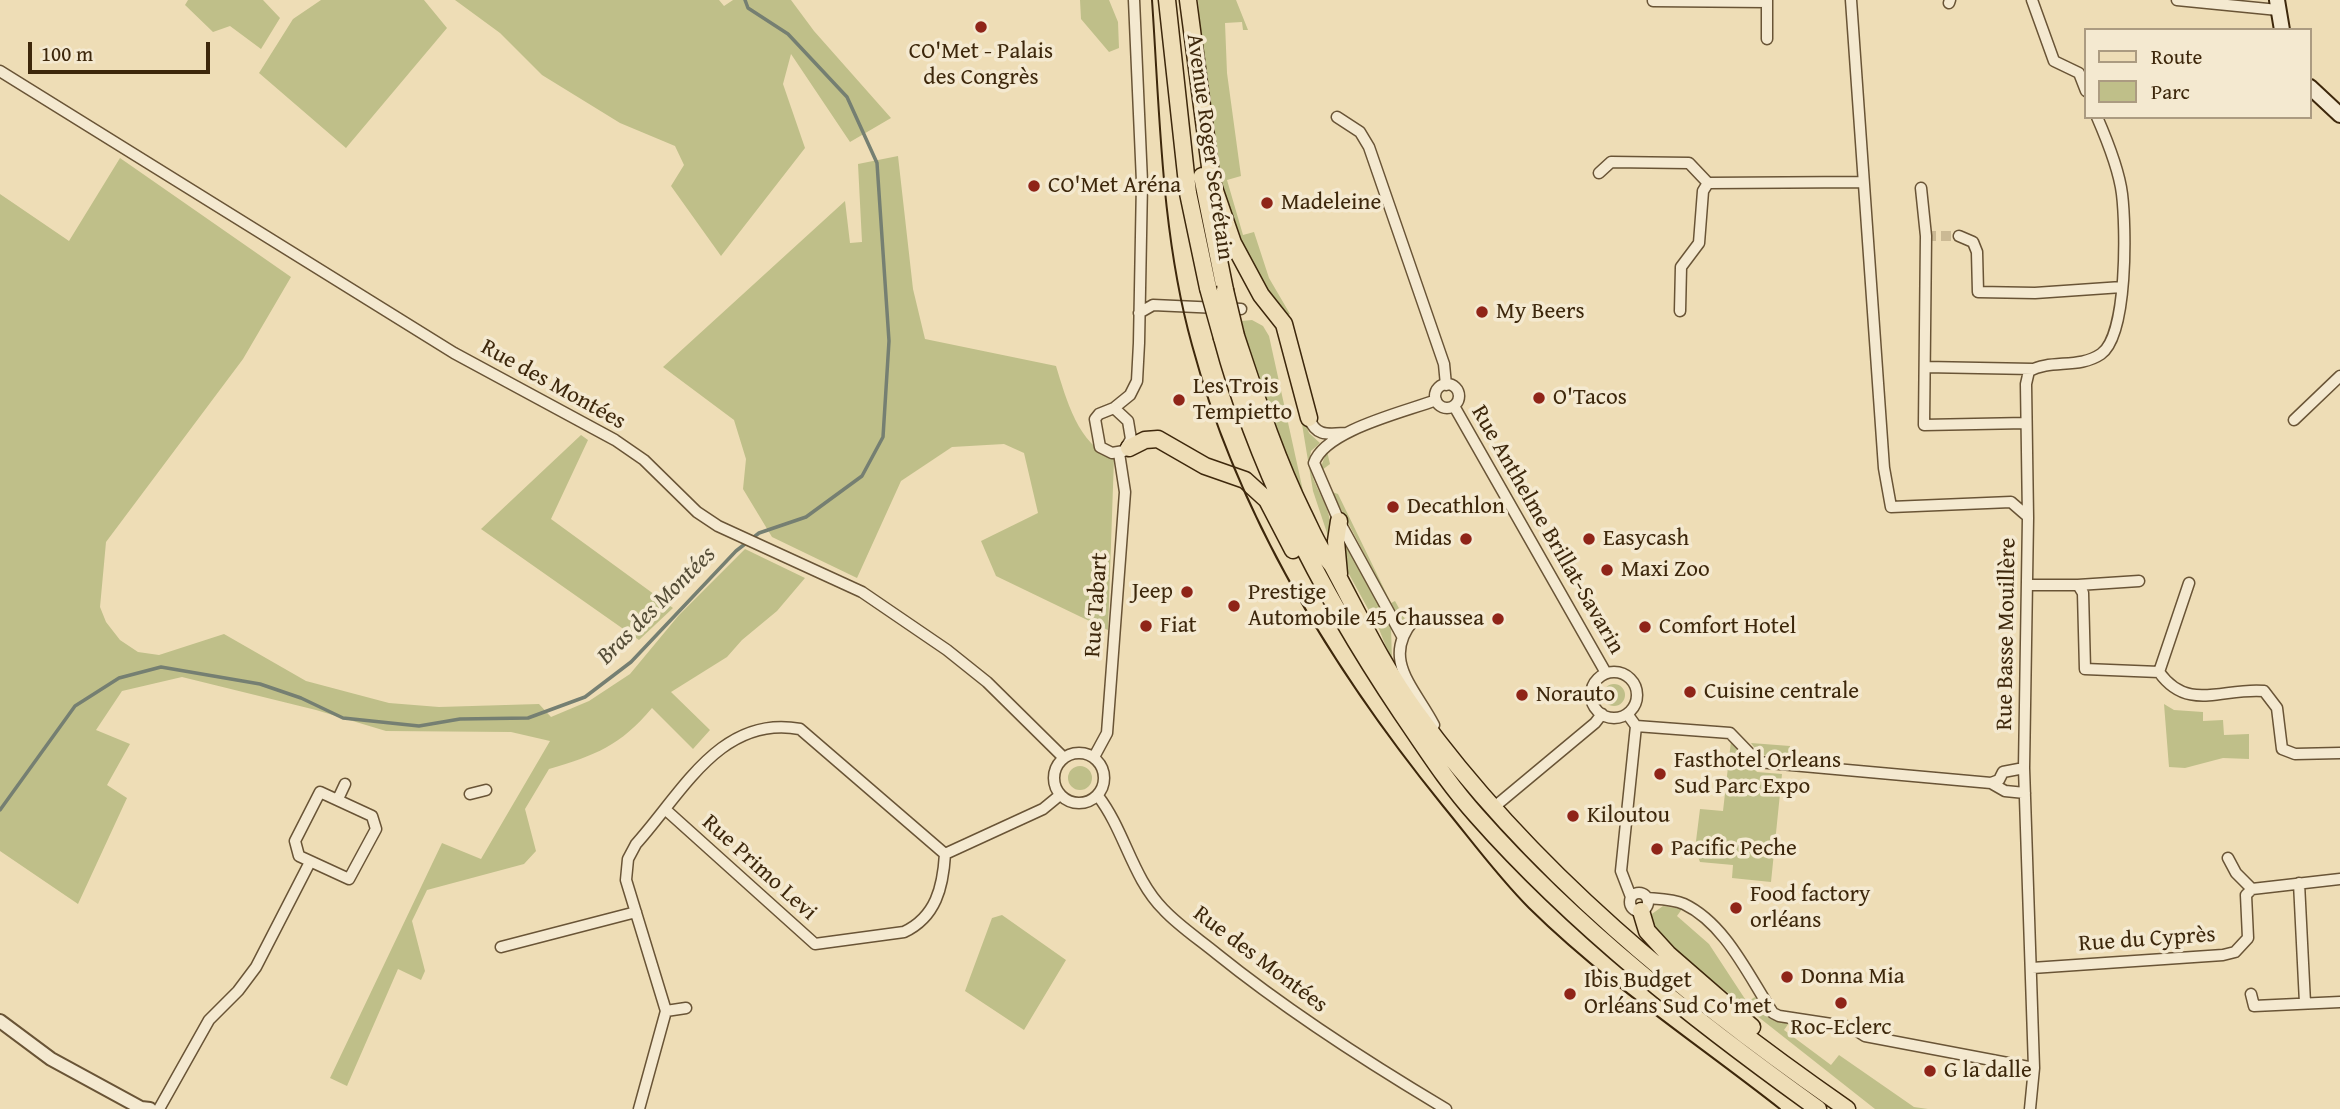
<!DOCTYPE html>
<html>
<head>
<meta charset="utf-8">
<style>
	body { margin:0 }
	#map { position:relative; width:2340px; height:1109px; overflow:hidden; background:#eeddb6; font-family:"Gentium Book Plus",serif }
	canvas { display:block }
	.legend { position:absolute; left:2084px; top:28px; width:228px; height:91px; box-sizing:border-box; background:#f4e9d0; border:2px solid #ab9b81; margin:0; padding:9px 12px; list-style:none; font-size:21px; color:#3d270b }
	.legend li { display:flex; align-items:center; gap:14px; height:35px }
	.legend b { width:35px; border:2px solid #ab9b81 }
	.scale { position:absolute; left:28px; top:42px; width:182px; height:32px; box-sizing:border-box; border:4px solid #3d270b; border-top:0; padding-left:9px; font-size:21px; line-height:24px; white-space:nowrap; color:#3d270b; -webkit-text-stroke:5px #f4e9d0; paint-order:stroke }
</style>
</head>
<body>
<div id="map">
<canvas width="2340" height="1109"></canvas>
<ul class="legend">
<li><b style="height:9px;background:#eeddb6"></b>Route</li>
<li><b style="height:19px;background:#bfbf89"></b>Parc</li>
</ul>
<div class="scale">100 m</div>
</div>
<script>
const context = document.querySelector('canvas').getContext('2d');
context.lineJoin = 'round';
function fill(path, color) {
  context.fillStyle = color;
  context.fill(path, 'evenodd');
}
function trace(path, color, width, dash) {
  context.strokeStyle = color;
  context.lineWidth = width;
  context.lineCap = dash ? 'butt' : 'round';
  context.setLineDash(dash || []);
  context.stroke(path);
}
function write(font, color, halo, rows, align = 'center') {
  context.font = font + ' "Gentium Book Plus",serif';
  context.lineWidth = 7;
  context.setLineDash([]);
  context.textBaseline = 'middle';
  context.strokeStyle = halo;
  context.fillStyle = color;
  for (const [text, x, y, turn = 0] of rows) {
    context.save();
    context.translate(x, y);
    context.rotate((+turn || 0) * Math.PI / 180);
    context.textAlign = isNaN(turn) ? turn : align;
    if (halo) context.strokeText(text, 0, 0);
    context.fillText(text, 0, 0);
    context.restore();
  }
}
const green = new Path2D(`
	M188 0H263L280 18 261 49 230 26 213 32 185 5Z
	M321 0H424L447 28 346 148 259 73 293 19Z
	M455 0H719L724 6 733 0H791L814 31 891 118 850 142 791 54 783 84 805 148 721 256 671 186 684 165 675 146 620 123 542 75 500 33Z
	M1080 0H1109L1118 22 1119 48 1109 52 1081 19Z
	M1198 0H1236L1248 30H1243L1242 22 1225 23 1227 73 1241 176 1227 180 1243 235 1254 232 1269 278 1290 314 1284 316 1233 239 1207 126Z
	M898 156 913 289 925 339 1056 366C1066 398 1078 446 1114 458L1108 630 996 576 981 541 1038 513 1024 453 1004 444 952 447 901 481 857 578 772 537 743 489 746 459 734 420 663 367 845 201 850 243 862 242 858 164Z
	M120 158 291 277 243 359 106 542 100 607 106 622 120 640 138 652 159 655 224 634 306 681 389 703 439 707 539 704 551 717 589 701 630 674 679 615 745 549 805 578 777 611 742 640 727 657 671 692 710 730 693 749 652 708C620 746 596 755 549 769L525 809 536 851 524 864 427 890 412 921 425 971 421 980 398 969 347 1086 330 1078 442 843 481 859 550 741 511 732 386 731 316 710 182 677 122 691 96 730 130 744 107 785 127 798 78 904 0 851V194L69 241Z
	M1252 320 1263 326 1269 336 1307 509 1252 364 1242 321Z
	M1303 417 1309 433 1320 443 1311 451C1303 484 1338 504 1329 539L1313 491 1301 418Z
	M581 435 588 440 551 519 673 608 639 640 481 529Z
	M1327 451 1330 464 1322 470 1332 492 1338 494 1391 603 1395 601 1406 621 1402 626 1320 469Z
	M1342 534 1391 626 1392 662 1379 629 1344 565Z
	M1603 695a11 11 0 1 1 22 0a11 11 0 1 1-22 0Z
	M2164 704 2174 710 2203 712V721L2223 720 2224 735 2249 734V759L2223 758 2185 768 2169 767Z
	M1731 741 1757 772 1782 774 1771 882 1732 878 1733 865 1700 862 1695 849 1700 809 1723 811Z
	M1751 743 1790 746 1789 758 1760 755Z
	M1068 778a12 12 0 1 1 24 0a12 12 0 1 1-24 0Z
	M1663 906 1682 909 1677 916 1709 944 1747 1002 1755 997 1770 1019 1789 1023 1784 1030 1831 1065 1839 1055 1914 1107 1928 1109H1875L1657 937 1649 916Z
	M1002 915 1066 960 1024 1030 965 991 992 918Z`);
const stream = new Path2D(`
	M0 810 75 706 119 678 161 667 260 684 301 698 343 718 419 726 460 719 528 718 585 697 631 662 736 551 759 533 806 517 862 476 883 437 889 341 877 163 847 97 788 34 748 8 745 0`);
const minorTunnel = new Path2D(`
	M1926 236H1959`);
const minor = new Path2D(`
	M1767 0V39
	M1851 0 1884 468 1891 507 2011 502 2026 515
	M2032 0 2054 61 2079 73 2086 91
	M2177 0 2278 10
	M1653 1 1767 2
	M1949 3 1950 0
	M0 71 454 353 615 440 644 460 697 512 718 526 862 592 947 650 987 682 1064 758
	M1337 117 1360 132 1369 147 1444 364 1446 385
	M1599 173 1611 162 1689 163 1708 183
	M1921 188 1926 236 1924 425 2026 423
	M1959 236 1973 242 1977 252 1978 292 2035 293 2122 287
	M1680 311 1681 267 1699 243 1703 191 1708 183 1863 182
	M1139 313 1153 305 1241 309
	M1925 367 2033 369
	M1435 396a12 12 0 1 1 24 0a12 12 0 1 1-24 0Z
	M1454 406 1606 673
	M1114 408 1130 395 1137 381 1139 343 1142 182 1134 0
	M1114 408 1128 421 1131 439 1124 451 1112 453 1100 447 1095 419 1099 414Z
	M1309 418C1316 437 1328 434 1346 433
	M2294 420 2340 376
	M2027 585H2078L2083 593 2085 669 2159 672C2188 713 2224 687 2264 691L2277 708 2282 749 2295 754 2340 753
	M2078 585 2139 581
	M1414 620C1380 659 1415 688 1434 725
	M1402 636 1339 521 1314 463C1325 430 1405 412 1436 400
	M1591 695a23 23 0 1 1 46 0a23 23 0 1 1-46 0Z
	M2159 672 2189 583
	M1628 715 1636 726 1621 871 1631 897
	M1636 726 1730 733 1758 762 1991 783 2005 791 2025 793
	M1054 778a25 25 0 1 1 50 0a25 25 0 1 1-50 0Z
	M1094 757 1107 733 1125 492 1119 453
	M1991 783 1999 780 2003 772 2024 768
	M320 792 372 816 376 829 349 879 299 856 295 841Z
	M470 794 486 790
	M1098 796C1125 831 1132 878 1164 910 1179 926 1200 940 1217 954 1289 1012 1367 1062 1446 1109
	M338 799 345 784
	M1493 808 1595 723 1602 714
	M666 810 815 944 904 932C936 917 943 887 945 854
	M2228 858 2236 873 2252 889
	M2299 883 2305 1003
	M1630 902a9 9 0 1 1 18 0a9 9 0 1 1-18 0Z
	M1647 898C1659 899 1673 899 1684 904 1726 924 1749 977 1773 1013L1779 1016 1851 1027 1865 1036 2034 1068
	M501 947 636 912
	M2032 968 2223 955 2235 952 2248 938 2246 895 2252 889 2340 879
	M2251 994 2254 1006 2340 1002
	M666 1011 686 1008
	M159 1109 209 1020 238 991 256 967 310 862
	M639 1109 666 1011 626 880 628 859 636 844C682 793 721 714 800 729L945 854 1043 809 1060 795
	M2030 1109 2034 1068 2024 768 2028 518 2026 384 2029 371C2051 359 2079 369 2101 354 2128 335 2126 227 2122 194 2119 169 2107 140 2097 117`);
const tertiary = new Path2D(`
	M0 1021 51 1059 141 1108 150 1109`);
const secondary = new Path2D(`
	M2277 0 2282 30
	M2310 87 2340 115`);
const primary = new Path2D(`
	M1167 0 1188 193 1208 288
	M1188 0 1212 182 1233 243 1261 295 1284 324 1309 418
	M1202 176 1225 290
	M1236 336C1256 396 1275 456 1303 513 1312 531 1319 550 1332 565 1359 615 1383 667 1416 712 1532 872 1686 997 1847 1109
	M1222 338C1258 473 1324 598 1402 714 1426 749 1448 784 1477 816 1576 928 1697 1022 1818 1109
	M1129 448 1145 440 1158 439 1205 466 1245 480 1267 500 1293 550
	M1339 574 1336 541 1339 521
	M1641 911 1647 931 1668 954 1752 1027`);
const tram = new Path2D(`
	M1152 0C1160 115 1161 233 1192 345 1238 516 1332 669 1443 806 1471 840 1498 877 1529 908 1605 983 1696 1043 1780 1109`);
const primaryBridge = new Path2D(`
	M1208 288 1222 338
	M1225 290 1236 336`);
const markers = [
	[981,27,7,"#8f2418"],
	[1034,186,7,"#8f2418"],
	[1267,203,7,"#8f2418"],
	[1482,312,7,"#8f2418"],
	[1539,398,7,"#8f2418"],
	[1179,400,7,"#8f2418"],
	[1393,507,7,"#8f2418"],
	[1466,539,7,"#8f2418"],
	[1589,539,7,"#8f2418"],
	[1607,570,7,"#8f2418"],
	[1187,592,7,"#8f2418"],
	[1234,606,7,"#8f2418"],
	[1498,619,7,"#8f2418"],
	[1146,626,7,"#8f2418"],
	[1645,627,7,"#8f2418"],
	[1690,692,7,"#8f2418"],
	[1522,695,7,"#8f2418"],
	[1660,774,7,"#8f2418"],
	[1573,816,7,"#8f2418"],
	[1657,849,7,"#8f2418"],
	[1736,908,7,"#8f2418"],
	[1787,977,7,"#8f2418"],
	[1570,994,7,"#8f2418"],
	[1841,1003,7,"#8f2418"],
	[1930,1071,7,"#8f2418"]
];
const poiNames = [
	["CO'Met - Palais",981,52,"center"],
	["des Congrès",981,78,"center"],
	["CO'Met Aréna",1048,186],
	["Madeleine",1281,203],
	["My Beers",1496,312],
	["Les Trois",1193,387],
	["Tempietto",1193,413],
	["O'Tacos",1553,398],
	["Decathlon",1407,507],
	["Midas",1452,539,"right"],
	["Easycash",1603,539],
	["Maxi Zoo",1621,570],
	["Jeep",1173,592,"right"],
	["Prestige",1248,593],
	["Automobile 45",1248,619],
	["Chaussea",1484,619,"right"],
	["Fiat",1160,626],
	["Comfort Hotel",1659,627],
	["Cuisine centrale",1704,692],
	["Norauto",1536,695],
	["Fasthotel Orleans",1674,761],
	["Sud Parc Expo",1674,787],
	["Kiloutou",1587,816],
	["Pacific Peche",1671,849],
	["Food factory",1750,895],
	["orléans",1750,921],
	["Donna Mia",1801,977],
	["Ibis Budget",1584,981],
	["Orléans Sud Co'met",1584,1007],
	["Roc-Eclerc",1841,1028,"center"],
	["G la dalle",1944,1071]
];
const streetNames = [
	["Avenue Roger Secrétain",1209,147,82],
	["Rue des Montées",553,385,29],
	["Rue Anthelme Brillat-Savarin",1547,530,60],
	["Rue Tabart",1097,605,-86],
	["Rue Basse Mouillère",2007,634,-89],
	["Rue Primo Levi",759,868,42],
	["Rue du Cyprès",2147,940,-4],
	["Rue des Montées",1260,960,37]
];
const waterNames = [
	["Bras des Montées",657,606,-45]
];
fill(green, '#bfbf89');
trace(stream, '#757f72', 3.5);
trace(minorTunnel, '#cbb994', 10, [10, 5]);
trace(minor, '#695436', 13);
trace(tertiary, '#695436', 16);
trace(secondary, '#3d270b', 18);
trace(primary, '#3d270b', 19);
trace(minor, '#f4e9d0', 10);
trace(tertiary, '#f4e9d0', 12);
trace(secondary, '#f4e9d0', 14);
trace(primary, '#eeddb6', 16);
trace(tram, '#3d270b', 2);
trace(primaryBridge, '#3d270b', 19, []);
trace(primaryBridge, '#eeddb6', 16);
for (const [x, y, r, color] of markers) {
  const dot = new Path2D();
  dot.arc(x, y, r, 0, 2 * Math.PI);
  context.fillStyle = color;
  context.fill(dot);
  trace(dot, '#f4e9d0', 2.5);
}
write('23px', '#3d270b', '#f4e9d0', poiNames, 'left');
write('23px', '#3d270b', '#f4e9d0', streetNames);
write('italic 24px', '#544c36', '#f4e9d0', waterNames);
</script>
</body>
</html>
